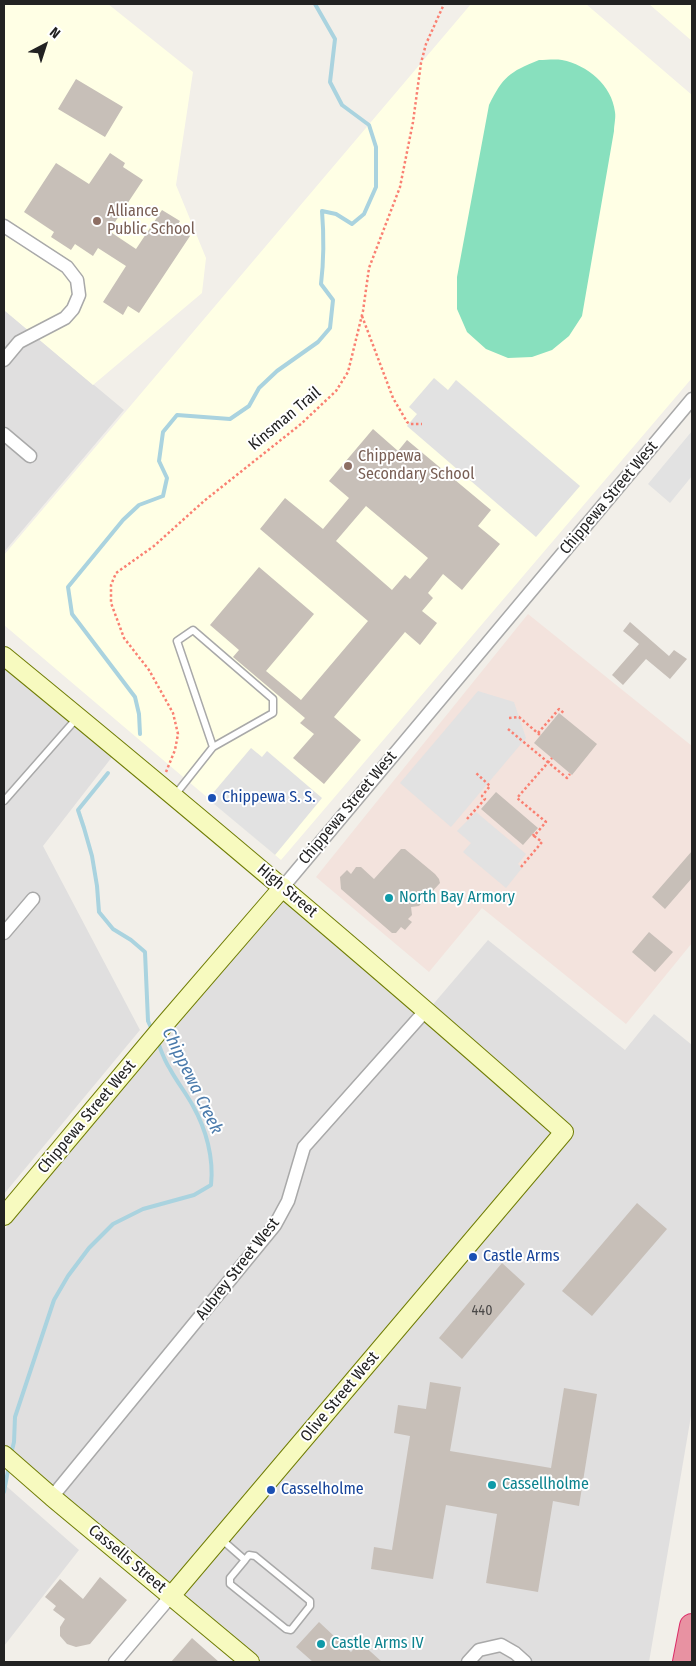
<!DOCTYPE html>
<html>
<head>
<meta charset="utf-8">
<style>
	body { margin:0 }
	#map { position:relative; width:696px; height:1666px; overflow:hidden; background:#f2efe9; font-family:"Fira Sans Condensed",sans-serif }
	canvas { display:block }
	.frame { position:absolute; inset:0; border:5px solid #222; pointer-events:none }
	.north { position:absolute; left:20px; top:20px; width:50px; height:50px; -webkit-text-stroke:4px #fff; paint-order:stroke; rotate:40deg; font-size:14px; font-weight:700; line-height:20px; text-align:center; color:#222 }
	.north::after { content:''; display:block; margin:auto; width:18px; height:22px; background:#222; clip-path:polygon(50% 0,100% 100%,50% 72%,0 100%) }
</style>
</head>
<body>
<div id="map">
<canvas width="696" height="1666"></canvas>
<div class="frame"></div>
<div class="north">N</div>
</div>
<script>
const context = document.querySelector('canvas').getContext('2d');
context.lineJoin = 'round';
function fill(path, color) {
  context.fillStyle = color;
  context.fill(path, 'evenodd');
}
function trace(path, color, width, dash) {
  context.strokeStyle = color;
  context.lineWidth = width;
  context.lineCap = dash ? 'butt' : 'round';
  context.setLineDash(dash || []);
  context.stroke(path);
}
function write(font, color, halo, rows, align = 'center') {
  context.font = font + ' "Fira Sans Condensed",sans-serif';
  context.lineWidth = 4;
  context.setLineDash([]);
  context.textBaseline = 'middle';
  context.strokeStyle = halo;
  context.fillStyle = color;
  for (const [text, x, y, turn = 0] of rows) {
    context.save();
    context.translate(x, y);
    context.rotate((+turn || 0) * Math.PI / 180);
    context.textAlign = isNaN(turn) ? turn : align;
    if (halo) context.strokeText(text, 0, 0);
    context.fillText(text, 0, 0);
    context.restore();
  }
}
const residential = new Path2D(`
	M4 310 124 410 4 552Z
	M4 667 112 757 43 846 140 1030 4 1194Z
	M286 897 424 1015 488 940 625 1050 654 1014 692 1045V1410L649 1662H261L4 1451V1230Z
	M4 1484 79 1550 4 1646Z`);
const education = new Path2D(`
	M4 4H108L193 72 176 185 206 258 202 293 93 385 4 310Z
	M471 4H586L692 95V378L281 860 4 625V555Z
	M649 4H692V41Z`);
const military = new Path2D(`
	M528 614 692 746V943L626 1024 482 908 429 972 316 877Z`);
const pitch = new Path2D(`
	M539 60C546 60 555 59 562 60 587 65 612 85 615 112 616 118 614 125 614 131L582 316 569 336 552 350 532 357 508 358 486 349 467 332 457 309V277L489 105C503 77 509 72 539 60Z`);
const parking = new Path2D(`
	M434 378 448 390 456 380 580 486 536 537 407 426 417 414 409 407Z
	M692 431V476L670 503 648 484Z
	M478 691 514 702 526 738 451 827 400 783Z
	M251 748 262 757 267 751 322 798 275 855 208 799Z
	M476 812 526 854 518 864 522 868 506 888 463 852 471 843 457 831Z`);
const stream = new Path2D(`
	M140 734 139 714 135 697 72 614 68 587 123 520 139 505 163 496 167 478 159 461 163 432 177 415 230 419 249 406 259 388 277 371 318 342 330 328 333 300 321 284C324 259 324 236 322 211L336 214 352 224 364 214 376 187V147L369 125 342 105 330 82 335 39 315 4
	M108 773 78 810 84 828 92 856 97 886 99 912 113 929 131 940 145 952 148 1021 153 1032
	M11 1454 14 1442 15 1417 54 1300 68 1276 89 1248 113 1224 143 1209 194 1195 211 1185C214 1158 206 1129 193 1106 186 1093 177 1082 170 1069 164 1060 161 1050 157 1040
	M4 1492 9 1465`);
const building = new Path2D(`
	M76 79 123 107 105 137 58 109Z
	M110 153 125 163 123 167 143 180 109 231 136 249 162 210 180 221 176 227 190 236 139 313 128 306 123 315 103 302 126 266 98 248 93 256 75 244 71 250 51 237 54 232 24 212 56 163 89 184Z
	M373 429 398 451 407 440 491 510 478 526 500 544 462 590 443 574 428 593 433 598 422 611 437 623 420 645 405 632 334 717 361 740 324 784 293 758 314 734 300 723 305 718 233 657 239 650 210 625 259 567 314 614 266 671 301 700 368 621 260 529 285 498 323 529 349 498 329 481ZM366 506 428 558 410 579 405 575 392 590 336 541Z
	M630 622 669 656 674 650 687 659 670 679 646 659 623 685 612 675 639 644 623 631Z
	M559 713 597 744 572 775 534 743Z
	M496 792 538 828 523 845 481 809Z
	M401 849H405L435 874 439 879 440 883 419 906 411 907 412 915 408 919 412 922 405 930 401 927 396 933H392L341 889 340 877 347 870 351 874 356 867H361L374 879Z
	M692 851V878L665 909 652 897Z
	M649 932 673 952 655 972 632 952Z
	M637 1203 667 1229 592 1316 562 1291Z
	M502 1263 525 1284 462 1359 439 1338Z
	M430 1382 461 1387 450 1451 551 1468 564 1388 597 1394 579 1506 553 1501 538 1592 486 1583 497 1514 446 1505 433 1579 371 1569 374 1547 392 1550 410 1436 394 1433 398 1405 426 1409Z
	M100 1577 127 1600 90 1644 76 1647 67 1644 60 1636V1627L65 1619 53 1610 56 1606 45 1597 60 1579 83 1599Z
	M319 1622 351 1652 360 1642 382 1662H313L296 1647Z
	M192 1638 219 1662H171Z`);
const path = new Path2D(`
	M362 316 393 398 407 422 410 424H422
	M509 718 519 717 540 735
	M508 729 567 778 570 774
	M538 733 559 709 565 714
	M166 772 175 750 178 734 173 713 149 670 124 638 111 603V585L116 573 154 546 204 501 301 424 336 391 348 372 363 311 369 268 400 187 413 122 421 63 426 44 444 4
	M467 819 485 799 482 796 490 786 475 772
	M533 834 534 836 546 822 517 798 552 758
	M521 867 542 842 534 836`);
const lane = new Path2D(`
	M175 795 213 747 273 713V699L193 630 177 641 213 747
	M4 801 77 718
	M221 1539 245 1560 230 1578V1584L286 1629 291 1630 310 1606V1601L255 1556 249 1555 245 1560`);
const street = new Path2D(`
	M4 226 67 267 77 280 79 295 73 309 65 318 19 342 4 360
	M4 434 30 456
	M283 887 692 399
	M4 933 33 899
	M52 1497 275 1225 288 1201 304 1147 426 1010
	M115 1662 171 1596
	M468 1662 479 1650 501 1645 515 1653 525 1662`);
const secondary = new Path2D(`
	M4 656C193 811 381 969 564 1132L171 1596
	M4 1216 164 1025 283 887
	M4 1455 52 1497 250 1662`);
const highway = new Path2D(`
	M685 1662 692 1626`);
const markers = [
	[97,221,5,"#8d6e63"],
	[348,466,5,"#8d6e63"],
	[212,798,5,"#1a4fb4"],
	[389,898,5,"#0f9aa8"],
	[473,1257,5,"#1a4fb4"],
	[492,1485,5,"#0f9aa8"],
	[271,1490,5,"#1a4fb4"],
	[321,1644,5,"#0f9aa8"]
];
const numberNames = [
	["440",482,1311]
];
const educationNames = [
	["Alliance",107,212],
	["Public School",107,230],
	["Chippewa",358,457],
	["Secondary School",358,475]
];
const streetNames = [
	["Kinsman Trail",285,419,-40],
	["Chippewa Street West",609,498,-50],
	["Chippewa Street West",348,808,-50],
	["High Street",287,891,40],
	["Chippewa Street West",87,1117,-50],
	["Aubrey Street West",238,1269,-52],
	["Olive Street West",340,1397,-50],
	["Cassells Street",127,1559,40]
];
const transitNames = [
	["Chippewa S. S.",222,798],
	["Castle Arms",483,1257],
	["Casselholme",281,1490]
];
const cultureNames = [
	["North Bay Armory",399,898],
	["Cassellholme",502,1485],
	["Castle Arms IV",331,1644]
];
const waterNames = [
	["Chippewa Creek",192,1081,64]
];
fill(residential, '#e0dfdf');
fill(education, '#ffffe5');
fill(military, '#f3e3dd');
fill(pitch, '#88e0be');
fill(parking, '#e2e2e2');
trace(stream, '#aad3df', 4);
fill(building, '#c7bfb8');
trace(lane, '#a9a9a9', 9);
trace(street, '#a9a9a9', 15);
trace(secondary, '#707d05', 20);
trace(highway, '#dc2a67', 26);
trace(path, '#fa8072', 2.5, [2.5, 2.5]);
trace(lane, '#fff', 6);
trace(street, '#fff', 12);
trace(secondary, '#f7fabf', 18);
trace(highway, '#e892a2', 24);
for (const [x, y, r, color] of markers) {
  const dot = new Path2D();
  dot.arc(x, y, r, 0, 2 * Math.PI);
  context.fillStyle = color;
  context.fill(dot);
  trace(dot, '#fff', 2);
}
write('14px', '#4b4948', null, numberNames);
write('16px', '#785e54', '#fff', educationNames, 'left');
write('16px', '#222', '#fff', streetNames);
write('16px', '#164399', '#fff', transitNames, 'left');
write('16px', '#0d838f', '#fff', cultureNames, 'left');
write('italic 18px', '#4a7aab', '#fff', waterNames);
</script>
</body>
</html>
